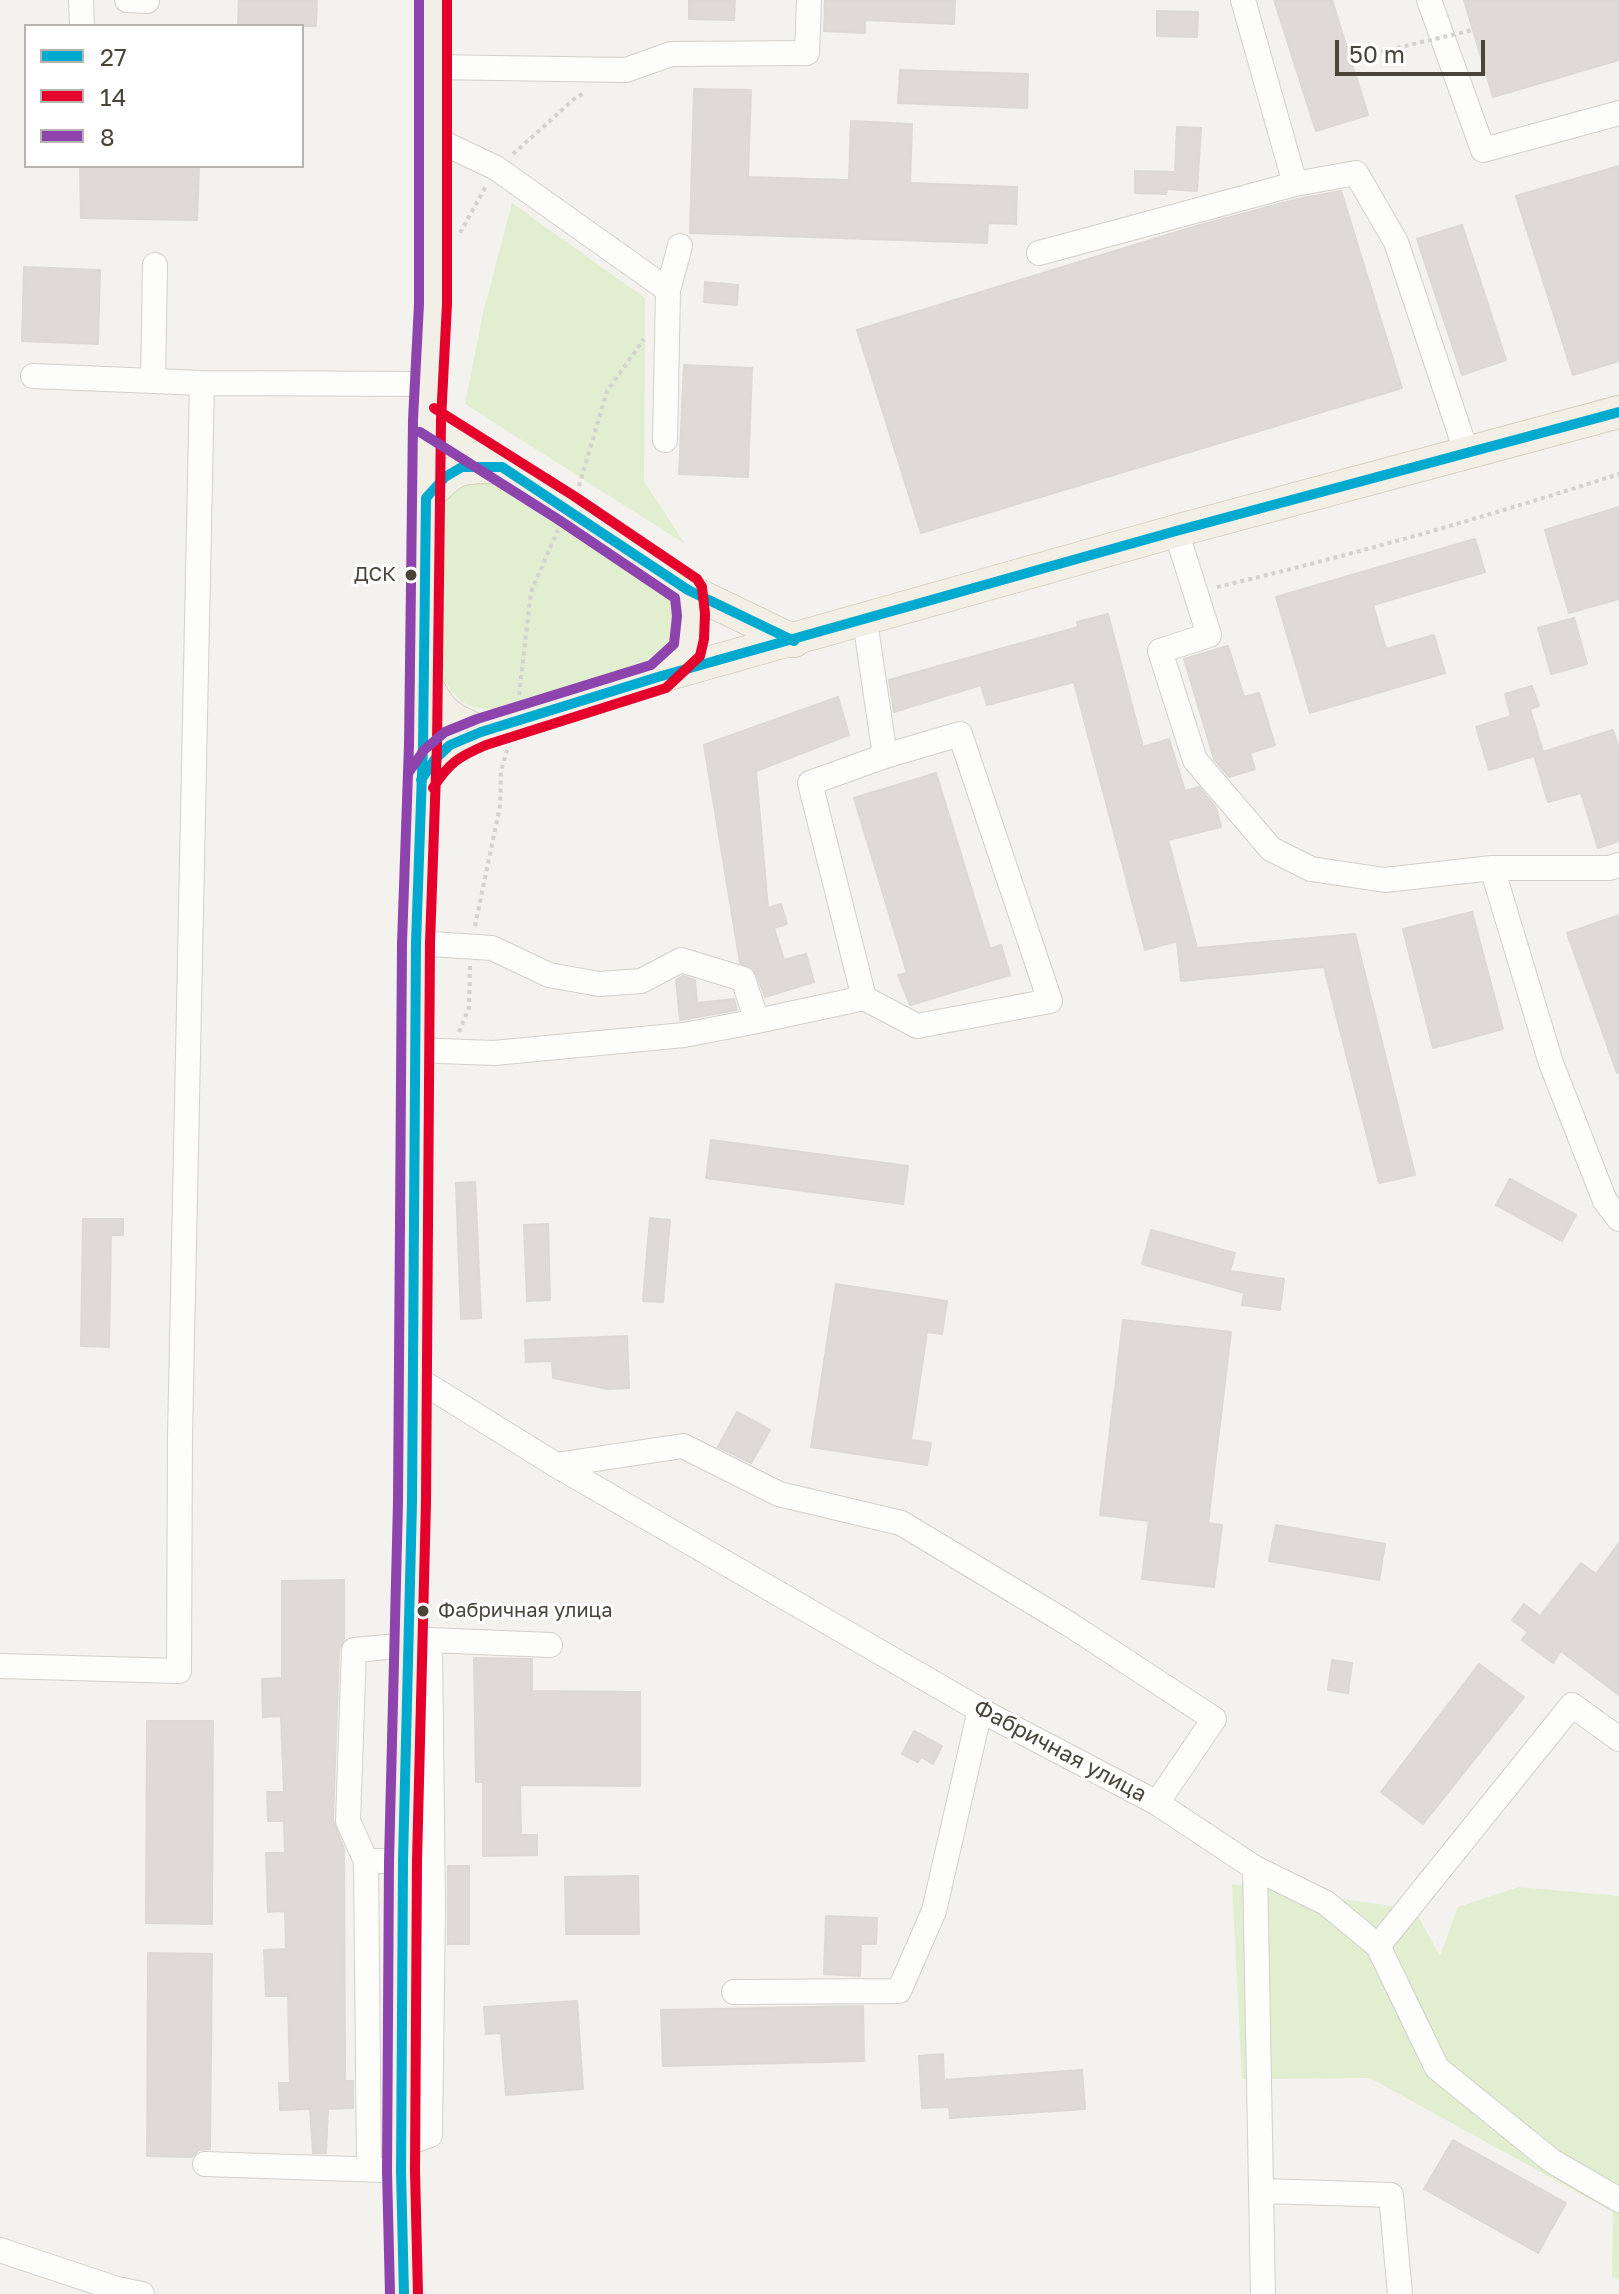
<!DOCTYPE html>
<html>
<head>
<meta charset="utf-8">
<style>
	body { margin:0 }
	#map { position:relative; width:1619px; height:2294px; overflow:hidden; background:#f4f2ee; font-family:"Golos Text",sans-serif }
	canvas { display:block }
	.legend { position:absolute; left:24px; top:24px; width:280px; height:144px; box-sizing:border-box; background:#fff; border:2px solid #b7b4b0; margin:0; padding:10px 14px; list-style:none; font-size:24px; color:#4b4439 }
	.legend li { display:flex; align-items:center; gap:16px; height:40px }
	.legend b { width:40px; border:2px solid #b7b4b0 }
	.scale { position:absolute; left:1335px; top:40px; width:150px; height:36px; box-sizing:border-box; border:4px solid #4b4439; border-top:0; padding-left:10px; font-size:24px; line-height:28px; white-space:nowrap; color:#4b4439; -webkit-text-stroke:6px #fff; paint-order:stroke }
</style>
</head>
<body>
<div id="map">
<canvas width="1619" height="2294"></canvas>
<ul class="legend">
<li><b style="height:10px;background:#00a9ce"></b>27</li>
<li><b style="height:10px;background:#e4002b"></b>14</li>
<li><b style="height:10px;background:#8e44ad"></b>8</li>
</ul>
<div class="scale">50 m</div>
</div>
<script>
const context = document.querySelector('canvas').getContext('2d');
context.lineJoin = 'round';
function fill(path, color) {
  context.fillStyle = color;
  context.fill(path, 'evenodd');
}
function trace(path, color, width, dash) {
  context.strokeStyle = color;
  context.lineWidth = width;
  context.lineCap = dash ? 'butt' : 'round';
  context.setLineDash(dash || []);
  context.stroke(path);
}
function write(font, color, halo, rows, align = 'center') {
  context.font = font + ' "Golos Text",sans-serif';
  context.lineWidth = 6;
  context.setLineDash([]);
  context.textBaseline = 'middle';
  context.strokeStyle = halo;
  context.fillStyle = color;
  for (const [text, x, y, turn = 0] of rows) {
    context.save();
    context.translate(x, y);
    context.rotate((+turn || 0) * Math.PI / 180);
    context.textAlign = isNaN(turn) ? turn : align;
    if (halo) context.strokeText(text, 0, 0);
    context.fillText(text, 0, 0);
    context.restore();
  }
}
const green = new Path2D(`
	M512 203 645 298 644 481 685 544 465 404 483 313Z
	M498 481 668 597C687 627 676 643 654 666L494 709C465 710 458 700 442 678L445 504C460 479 471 482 498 481Z
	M1232 1884 1414 1909 1440 1956 1458 1907 1519 1887 1619 1896V2279L1612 2278 1613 2212 1370 2078 1242 2079Z`);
const building = new Path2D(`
	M239 0H317L316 26H238Z
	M689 0H735L734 20 689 19Z
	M825 0H955L954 24 865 20V33L824 31Z
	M1274 0H1332L1368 115 1316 131Z
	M1464 0H1619V60L1493 97Z
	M1157 11 1198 12 1197 37 1157 36Z
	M900 70 1028 74 1027 108 898 103Z
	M694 89 751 90 748 177 849 180 851 121 912 124 910 183 1017 187 1016 224 988 223 987 243 690 233Z
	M1177 127 1201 128 1197 191 1167 189 1166 194 1135 193V171L1175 172Z
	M80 166H199L197 220 81 218Z
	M1619 166V361L1573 375 1516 196Z
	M1341 191 1402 388 921 533 857 330 1193 227 1298 199Z
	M1462 225 1506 360 1462 375 1417 239Z
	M24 267 100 270 98 344 22 341Z
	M705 282 738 285 737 305 704 302Z
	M684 365 752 368 748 477 679 474Z
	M1619 507V599L1569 613 1545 530Z
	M1475 539 1485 572 1373 605 1386 649 1434 635 1445 673 1310 713 1276 597Z
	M1108 614 1143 747 1169 739 1185 791 1199 787 1216 808 1221 827 1168 840 1197 948 1355 934 1415 1175 1379 1183 1324 967 1181 981 1177 941 1145 950 1074 682 987 705 981 685 894 712 889 680 1078 627 1077 622Z
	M1574 618 1587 664 1551 674 1538 628Z
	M1228 646 1244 697 1259 693 1275 745 1250 753 1255 769 1229 777 1214 759 1184 659Z
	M1532 686 1539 706 1530 709 1543 752 1613 730 1619 749V841L1598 848 1581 793 1548 802 1534 756 1489 770 1476 727 1511 716 1505 694Z
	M838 697 849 735 756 771 768 908 781 904 787 924 774 928 784 960 806 954 814 982 765 997 754 969 740 963 704 745Z
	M936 773 990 949 1001 945 1010 975 910 1005 898 975 907 973 854 798Z
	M1472 912 1503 1029 1433 1048 1403 929Z
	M1619 915V1072L1617 1073 1567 933Z
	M683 976 695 980 697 1003 734 999 737 1010 680 1020 676 980Z
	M711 1140 908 1166 903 1204 706 1178Z
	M1510 1179 1576 1215 1562 1241 1496 1205Z
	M475 1182 481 1318 461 1319 456 1183Z
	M650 1218 670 1220 663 1302 643 1301Z
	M83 1219H123V1235H111L109 1347 81 1346Z
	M548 1224 550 1300 527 1301 524 1225Z
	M1151 1230 1235 1253 1230 1271 1284 1279 1280 1310 1242 1305 1244 1293 1142 1264Z
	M836 1284 947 1301 942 1334 927 1332 911 1440 931 1443 927 1465 811 1447Z
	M1123 1320 1231 1332 1208 1523 1222 1525 1214 1587 1142 1579 1149 1521 1100 1515Z
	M627 1336 629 1388 608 1389 553 1378 552 1361 526 1362 525 1340Z
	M737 1412 770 1430 751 1463 718 1447Z
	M1276 1525 1385 1544 1379 1580 1269 1561Z
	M1619 1543V1695L1561 1651 1553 1663 1522 1640 1528 1632 1512 1620 1524 1604 1540 1616 1581 1563 1596 1574Z
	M344 1580V1639L339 1649 333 1820 344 1849 345 2081H353V2108L328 2109 326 2153H313L310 2109 280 2110 279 2083H290L288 1996H266L264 1950 286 1949 285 1911 268 1912 266 1853H285L284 1821H268L267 1792H284L281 1716 263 1717 262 1679 282 1678V1581Z
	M474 1658 532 1659V1691L640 1692V1786L520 1785 521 1835H537V1855L483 1856V1782H476Z
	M1332 1660 1352 1663 1348 1693 1328 1690Z
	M1479 1664 1524 1697 1423 1824 1381 1792Z
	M147 1721H213L212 1924 146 1923Z
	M914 1731 942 1746 933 1764 921 1757 918 1762 902 1754Z
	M448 1866H469V1944H448Z
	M638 1876 639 1934H566L565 1877Z
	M826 1916 877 1918 876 1944H861L860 1976 824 1974Z
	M148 1953 212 1954 210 2149 199 2150 192 2157 147 2156Z
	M577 2001 583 2089 506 2095 501 2033 486 2034 484 2007Z
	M863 2006 864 2061 663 2066 661 2010Z
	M943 2054 944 2080 1082 2070 1085 2109 950 2118 949 2107 922 2108 919 2056Z
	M1453 2140 1566 2203 1538 2253 1424 2189Z`);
const path = new Path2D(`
	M513 154 574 99 586 92
	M460 233 487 184
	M579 486 607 391 644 339
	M1217 587C1353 555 1486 517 1619 474
	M519 695 531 592 558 530
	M475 926 500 806 501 771 507 750
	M459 1032 469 1008 470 966`);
const minor = new Path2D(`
	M81 0 82 26
	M127 0 147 1
	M1243 0 1295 184
	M1429 0 1483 150 1619 113
	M431 67 626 70 671 54 807 53 809 0
	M433 138 496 168 668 290
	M1039 253 1295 184 1356 173 1396 242 1467 454
	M33 376 202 383 431 384
	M153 380 155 265
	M665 440 668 290 680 246
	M1176 531 1209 635 1160 651 1195 760 1271 849 1311 869 1385 880 1492 868H1609L1619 865
	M865 621 885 756 960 734 1050 1001 917 1026 864 998 810 783 885 756
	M1492 868 1551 1063 1605 1201 1619 1219
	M416 943 492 948 549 975 599 984 641 981 681 960 743 979 757 1021 864 998
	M414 1050 494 1053 684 1035 757 1021
	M411 1375 556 1465 980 1710 1157 1803 1255 1868 1326 1903 1378 1946 1437 2068 1552 2161 1619 2200
	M556 1465 683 1446 779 1494 901 1523 1069 1624 1214 1719 1157 1803
	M0 1666 179 1671 180 1437 202 383
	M366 1861 348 1821 354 1650 421 1644 430 1640 550 1645
	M1255 1868 1263 2294
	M1378 1946 1572 1705 1619 1739
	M734 1992 899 1991 934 1911 980 1710
	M402 2137 416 2140 430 2135 433 1908 430 1640
	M205 2164 383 2170
	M369 2169 366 1861H403
	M1263 2191 1391 2195 1400 2294
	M0 2250 117 2289 142 2294`);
const major = new Path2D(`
	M427 420 567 508 688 590 794 641
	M426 498C455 466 459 467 502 467
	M658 677C695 644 695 639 688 590
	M424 679C439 712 447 718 481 732
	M421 780 435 759 450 745 481 732 658 677 1176 531 1619 412
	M404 2294 401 2171 403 1861 412 1502 416 943 423 745 427 420 433 304V0`);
const pathBridge = new Path2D(`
	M1350 59 1473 30`);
const bus1 = new Path2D(`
	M421 780 435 759 450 745 481 732 658 677 1176 531 1619 412
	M404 2294 401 2171 403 1861 412 1502 416 943 423 745 426 498 445 477 462 467H502L688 590 794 641`);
const bus2 = new Path2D(`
	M433 788C449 763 458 757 486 745L666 688 700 656 704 639 705 614 702 587 697 579 574 496 434 408
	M418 2294 415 2171 417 1861 426 1502 430 943 437 745 441 420 447 304V0`);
const bus3 = new Path2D(`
	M409 772 424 750 445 732 477 719 651 665 674 644 677 616 675 598 559 520 420 432
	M390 2294 387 2171 389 1861 398 1502 402 943 409 745 413 420 419 304V0`);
const markers = [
	[411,575,7,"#4b4439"],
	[423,1611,7,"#4b4439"]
];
const busNames = [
	["ДСК",396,575],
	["Фабричная улица",438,1611,"left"]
];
const streetNames = [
	["Фабричная улица",1060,1751,28]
];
fill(green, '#e1eecf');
fill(building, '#dedbd6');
trace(building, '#dcd9d4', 2);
trace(minor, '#d2d0cb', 26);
trace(major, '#d6cebb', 34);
trace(path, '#d3d2cc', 4, [4, 4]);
trace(minor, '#fdfdfc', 24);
trace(major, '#f2efe6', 32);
trace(pathBridge, '#d3d2cc', 4, [4, 4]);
trace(bus1, '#00a9ce', 10);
trace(bus2, '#e4002b', 10);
trace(bus3, '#8e44ad', 10);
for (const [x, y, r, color] of markers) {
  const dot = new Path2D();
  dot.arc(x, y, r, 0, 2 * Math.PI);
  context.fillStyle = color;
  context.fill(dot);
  trace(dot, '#fff', 3);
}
write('20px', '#4b4439', '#fff', busNames, 'right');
write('22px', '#4b4439', '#fff', streetNames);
</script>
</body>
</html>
